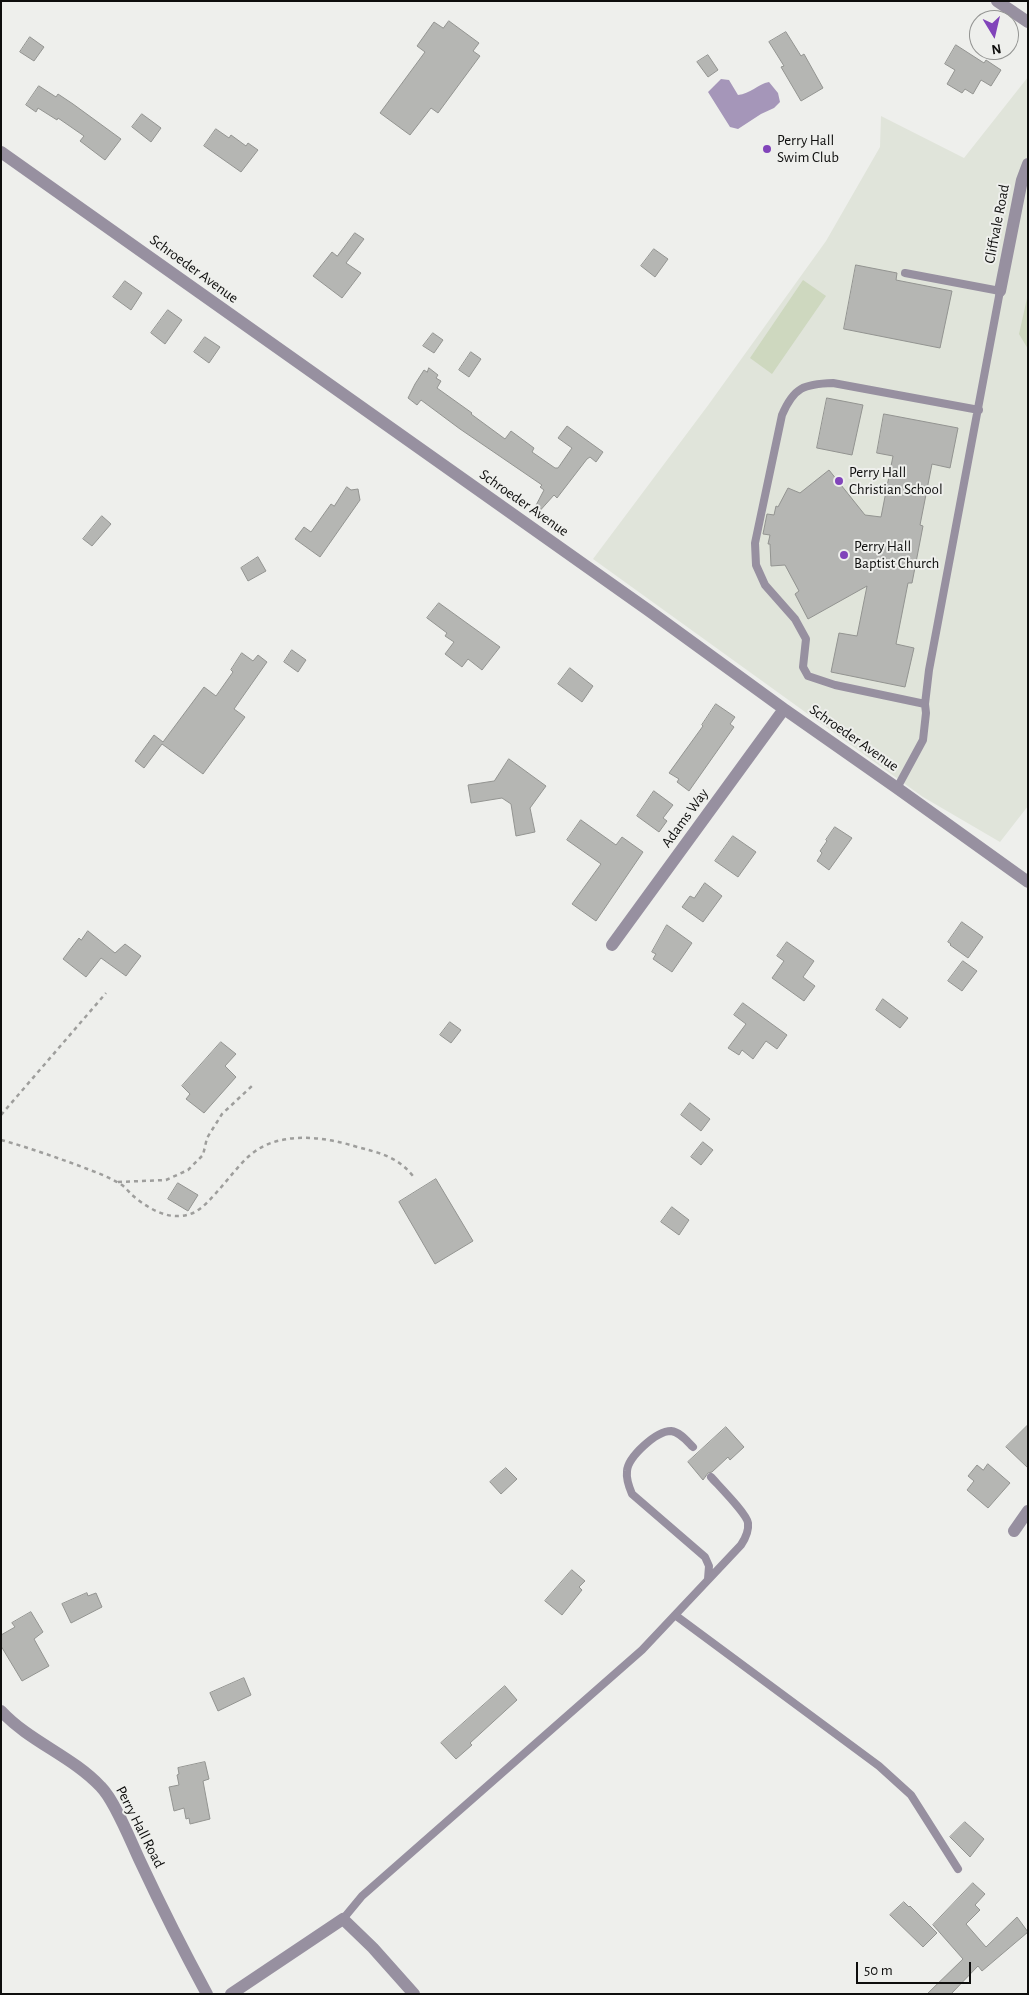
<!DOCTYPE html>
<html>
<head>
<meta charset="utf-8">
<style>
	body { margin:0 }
	#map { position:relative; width:1029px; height:1995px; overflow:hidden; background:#eeefec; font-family:"Alegreya Sans",sans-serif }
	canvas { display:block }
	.frame { position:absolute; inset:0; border:2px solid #0e0e0d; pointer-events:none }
	.north { position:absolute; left:969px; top:10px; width:50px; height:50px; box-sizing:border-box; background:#eeefec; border:1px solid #949593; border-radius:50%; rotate:171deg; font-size:14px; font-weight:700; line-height:20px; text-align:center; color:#0e0e0d }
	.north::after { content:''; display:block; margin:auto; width:18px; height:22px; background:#8144ba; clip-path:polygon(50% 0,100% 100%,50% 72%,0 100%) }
	.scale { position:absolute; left:856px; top:1962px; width:115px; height:22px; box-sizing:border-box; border:2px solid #0e0e0d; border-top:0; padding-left:6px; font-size:15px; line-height:18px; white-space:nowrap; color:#0e0e0d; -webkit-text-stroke:4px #eeefec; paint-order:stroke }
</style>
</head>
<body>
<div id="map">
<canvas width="1029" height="1995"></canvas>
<div class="frame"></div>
<div class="north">N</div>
<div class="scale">50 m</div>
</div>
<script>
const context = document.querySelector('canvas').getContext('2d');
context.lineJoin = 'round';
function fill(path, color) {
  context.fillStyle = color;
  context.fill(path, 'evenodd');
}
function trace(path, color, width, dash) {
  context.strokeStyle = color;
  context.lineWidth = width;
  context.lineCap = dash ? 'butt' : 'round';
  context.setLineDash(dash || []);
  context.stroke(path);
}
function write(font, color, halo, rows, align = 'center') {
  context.font = font + ' "Alegreya Sans",sans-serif';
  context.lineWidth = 4;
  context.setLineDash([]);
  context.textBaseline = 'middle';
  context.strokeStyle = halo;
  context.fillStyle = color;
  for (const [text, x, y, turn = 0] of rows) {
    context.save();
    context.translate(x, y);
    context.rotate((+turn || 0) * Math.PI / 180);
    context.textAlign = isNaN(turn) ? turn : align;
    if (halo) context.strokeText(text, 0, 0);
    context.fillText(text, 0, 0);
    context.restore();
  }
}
const built = new Path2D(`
	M1028 77V806L1000 842 923 797 593 559 709 404 826 241 880 147 881 116 964 158Z`);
const green = new Path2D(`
	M803 280 826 296 772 374 750 358Z
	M1028 294V349L1019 334Z`);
const water = new Path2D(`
	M721 79 729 80 738 95C750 94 758 84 769 82L778 93 780 102 774 108 761 114 738 129 730 127 708 92Z`);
const building = new Path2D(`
	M449 21 479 43 473 51 480 56 438 113 431 108 410 135 380 113 425 52 417 46 434 22 443 28Z
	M786 32 801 56 804 54 823 88 801 101 781 67 784 66 769 42Z
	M30 37 44 47 34 61 20 52Z
	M956 45 984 63 986 60 1001 70 991 86 981 80 973 94 965 89 962 93 947 84 955 70 945 64Z
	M708 55 718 70 708 77 697 62Z
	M39 86 56 97 58 94 73 104 121 139 105 160 80 141 84 136 58 118 57 120 38 108 36 112 26 105Z
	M142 114 161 128 151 142 132 127Z
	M216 129 229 138 231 135 246 146 248 143 258 150 241 172 204 146Z
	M355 233 364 239 346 263 361 273 342 298 313 276 332 252 337 256Z
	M654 249 668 259 655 277 641 266Z
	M856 265 897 273 896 280 952 291 940 348 844 329Z
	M125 281 142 293 131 310 113 297Z
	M168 310 182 320 165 344 151 333Z
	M433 333 443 340 434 353 423 346Z
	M205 337 220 347 209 363 194 352Z
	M471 352 481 359 469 377 459 370Z
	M429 368 438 375 436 378 441 381 437 388 472 413 471 414 505 439 511 431 534 448 532 452 555 468H558L572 448 558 438 567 426 603 452 596 462 590 457 587 459 557 498 554 495 537 514 533 511 544 490 540 487 542 485 460 429 421 400 417 405 408 398 415 384 424 370 427 372Z
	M827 398 863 405 852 455 817 448Z
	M884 414 958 428 950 468 932 464 920 525 923 526 912 583H908L896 644 914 648 905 687 831 672 839 633 857 636 867 586 808 619 795 594 799 591 785 565 771 566 770 544H768L770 535 763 534 767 514 774 515 776 506 778 507 788 488 800 493 829 470 865 515 881 517 893 456 877 453Z
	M347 487 351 490 358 489 360 500 320 557 295 539 304 527 311 532 331 504 334 506Z
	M102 516 111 524 92 546 83 539Z
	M258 557 266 571 248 581 241 568Z
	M439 603 500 647 482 670 468 659 462 667 445 654 454 642 445 636 447 633 427 618Z
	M292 650 306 660 298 672 284 662Z
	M242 653 253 661 258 655 267 662 234 709 245 717 203 774 162 744 144 768 135 761 154 735 163 742 204 687 216 696 233 672 231 670Z
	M570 668 593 686 582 702 558 684Z
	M716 704 735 717 730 724 734 727 689 791 677 782 679 779 669 773 703 726 702 725Z
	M509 759 546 786 530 808 535 832 516 836 511 804 502 798 471 803 468 785 494 781Z
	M654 791 673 805 663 818 667 821 659 832 637 816Z
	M581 820 616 845 622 837 643 852 596 921 572 904 601 864 567 840Z
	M835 827 852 838 829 870 817 861 822 853 820 851 827 841 826 840Z
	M733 836 756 852 738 877 715 861Z
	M705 883 722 896 703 922 682 907 690 896 694 898Z
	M962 922 983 937 968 958 950 945 951 944 948 942Z
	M667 925 692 943 672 972 653 959 656 954 652 952Z
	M88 931 115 953 125 944 141 956 126 976 101 958 86 977 63 959 79 938 81 940Z
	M787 942 814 961 803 977 815 986 804 1001 772 978 784 961 777 956Z
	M963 961 977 971 962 991 948 981Z
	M883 999 908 1018 900 1028 876 1010Z
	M743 1003 787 1035 777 1049 766 1041 753 1059 742 1050 739 1055 728 1048 746 1024 734 1015Z
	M450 1022 461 1030 451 1043 440 1035Z
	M221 1042 236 1054 225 1066 236 1077 204 1113 186 1099 190 1094 182 1086Z
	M690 1103 710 1119 701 1131 681 1115Z
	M703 1142 713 1150 701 1165 691 1157Z
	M436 1179 473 1241 435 1264 399 1202Z
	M178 1183 198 1195 188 1211 168 1199Z
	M672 1207 689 1220 679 1235 661 1222Z
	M1028 1425V1468L1006 1447Z
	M726 1427 744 1447 730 1460 728 1457 712 1472 708 1473 703 1480 688 1462Z
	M988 1464 1010 1483 988 1508 967 1490 974 1481 968 1476 977 1465 983 1470Z
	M506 1468 517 1479 501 1494 490 1482Z
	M572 1570 585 1581 579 1587 582 1590 562 1615 545 1601Z
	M87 1593 88 1596 96 1593 102 1607 71 1623 62 1604Z
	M31 1612 43 1632 34 1639 49 1666 22 1681 1 1646V1635L15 1627 12 1623Z
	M244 1678 251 1695 218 1711 210 1693Z
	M505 1686 517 1700 470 1743 472 1745 456 1759 441 1743Z
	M205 1762 209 1779 203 1781 210 1819 190 1824 189 1818 186 1819 184 1808 174 1811 169 1787 179 1785 177 1775 179 1774 178 1768Z
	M965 1822 984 1839 970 1857 950 1837Z
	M973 1883 985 1894 975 1905 980 1910 966 1924 986 1947 1017 1917 1028 1932 982 1971 978 1966 951 1994H927L963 1959 933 1925Z
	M904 1902 909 1907 910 1906 937 1933 923 1947 890 1915Z`);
const path = new Path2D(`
	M1 1115 106 993
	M1 1140C27 1147 52 1156 77 1165 92 1171 108 1176 122 1185 126 1188 129 1192 132 1195 145 1206 162 1217 179 1216 196 1216 206 1204 216 1193 227 1181 237 1167 249 1156 277 1131 321 1136 354 1146 378 1153 396 1155 413 1176
	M118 1182 166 1180 188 1170 203 1155 207 1138 222 1114 254 1084`);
const lane = new Path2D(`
	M925 704 835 685 808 676 803 667 806 639 795 619 765 585 756 565 755 543 782 415C794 387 804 384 833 383L979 410
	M897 788 923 740 926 713 925 704 929 670 1000 291 905 273
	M693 1447C687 1441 680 1432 671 1431 656 1431 628 1457 627 1471 626 1479 629 1487 632 1494L705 1557 709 1566 708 1579
	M675 1615 879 1766 911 1795 958 1869
	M343 1919 362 1896 642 1650 741 1545C745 1539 749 1531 748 1523 747 1514 718 1485 711 1477`);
const street = new Path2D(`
	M997 1 1028 22
	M1 152 648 610 784 709 897 788 1028 882
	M1000 291 1022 180 1028 164
	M612 945 784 709
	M1014 1531 1028 1511
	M1 1711C30 1742 72 1756 101 1787 115 1801 131 1842 140 1861 161 1906 183 1950 207 1994
	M231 1994 343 1919 373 1948 414 1994`);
const markers = [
	[767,149,5,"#8144ba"],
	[839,481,5,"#8144ba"],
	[844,555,5,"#8144ba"]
];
const poiNames = [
	["Perry Hall",777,140],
	["Swim Club",777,157],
	["Perry Hall",849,472],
	["Christian School",849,489],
	["Perry Hall",854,546],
	["Baptist Church",854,563]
];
const streetNames = [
	["Cliffvale Road",997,224,-79],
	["Schroeder Avenue",194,269,36],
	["Schroeder Avenue",524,503,35],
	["Schroeder Avenue",854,738,35],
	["Adams Way",685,818,-54],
	["Perry Hall Road",140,1827,63]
];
fill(built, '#e0e4da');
fill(green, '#ced8bf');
fill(water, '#a596b9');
fill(building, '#b5b6b3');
trace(building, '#939491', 1);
trace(path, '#9e9e9c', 2.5, [4, 4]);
trace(lane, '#9790a0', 8);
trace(street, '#9790a0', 12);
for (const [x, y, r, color] of markers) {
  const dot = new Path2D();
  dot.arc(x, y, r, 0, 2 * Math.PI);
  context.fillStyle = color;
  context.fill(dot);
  trace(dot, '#eeefec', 2);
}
write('15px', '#0e0e0d', '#eeefec', poiNames, 'left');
write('15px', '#0e0e0d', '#eeefec', streetNames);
</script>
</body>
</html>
